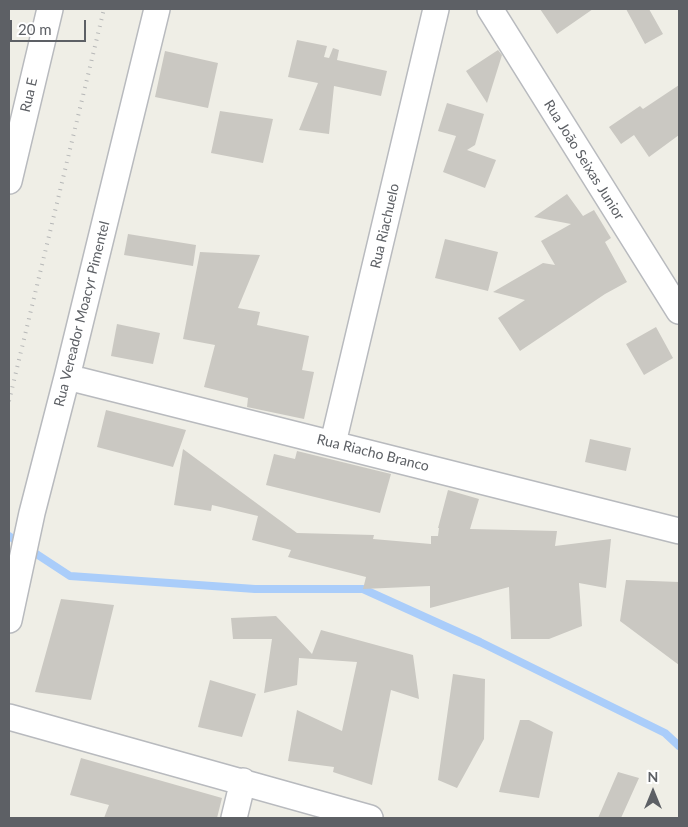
<!DOCTYPE html>
<html>
<head>
<meta charset="utf-8">
<style>
	body { margin:0 }
	#map { position:relative; width:688px; height:827px; overflow:hidden; background:#efeee6; font-family:Lato,sans-serif }
	canvas { display:block }
	.frame { position:absolute; inset:0; border:10px solid #5d6065; pointer-events:none }
	.north { position:absolute; left:628px; top:767px; width:50px; height:50px; -webkit-text-stroke:4px #fff; paint-order:stroke; rotate:0deg; font-size:14px; font-weight:700; line-height:20px; text-align:center; color:#5d6065 }
	.north::after { content:''; display:block; margin:auto; width:18px; height:22px; background:#5d6065; clip-path:polygon(50% 0,100% 100%,50% 72%,0 100%) }
	.scale { position:absolute; left:10px; top:20px; width:76px; height:22px; box-sizing:border-box; border:2px solid #5d6065; border-top:0; padding-left:6px; font-size:15px; line-height:18px; white-space:nowrap; color:#5d6065; -webkit-text-stroke:4px #fff; paint-order:stroke }
</style>
</head>
<body>
<div id="map">
<canvas width="688" height="827"></canvas>
<div class="frame"></div>
<div class="north">N</div>
<div class="scale">20 m</div>
</div>
<script>
const context = document.querySelector('canvas').getContext('2d');
context.lineJoin = 'round';
function trace(path, color, width, dash) {
  context.strokeStyle = color;
  context.lineWidth = width;
  context.lineCap = dash ? 'butt' : 'round';
  context.setLineDash(dash || []);
  context.stroke(path);
}
function fill(path, color) {
  context.fillStyle = color;
  context.fill(path, 'evenodd');
}
function write(font, color, halo, rows, align = 'center') {
  context.font = font + ' Lato,sans-serif';
  context.lineWidth = 4;
  context.setLineDash([]);
  context.textBaseline = 'middle';
  context.strokeStyle = halo;
  context.fillStyle = color;
  for (const [text, x, y, turn = 0] of rows) {
    context.save();
    context.translate(x, y);
    context.rotate((+turn || 0) * Math.PI / 180);
    context.textAlign = isNaN(turn) ? turn : align;
    if (halo) context.strokeText(text, 0, 0);
    context.fillText(text, 0, 0);
    context.restore();
  }
}
const stream = new Path2D(`
	M9 536 70 576 255 589H363L480 642 665 733 679 746`);
const building = new Path2D(`
	M540 9H593L557 34Z
	M626 9H649L663 34 645 44Z
	M297 40 327 46 324 57 329 58 333 48 339 50 337 60 387 71 381 96 334 86 329 134 299 130 318 83 288 77Z
	M498 50 502 55 487 103 466 71Z
	M165 51 218 63 208 108 155 97Z
	M679 85V135L649 157 634 135 621 144 609 127 640 106 643 109Z
	M447 103 484 114 475 145 467 150 496 160 485 188 443 172 456 136 438 131Z
	M220 111 273 119 263 163 211 153Z
	M567 194 583 216 594 210 611 238 605 242 627 282 605 294 520 351 498 318 525 300 493 292 543 263 555 265 541 241 571 224 534 217Z
	M128 234 196 245 193 266 124 255Z
	M445 239 498 252 488 291 435 278Z
	M200 252 260 255 238 308 260 312 257 325 309 336 302 370 314 372 304 419 247 407 248 398 204 387 215 345 183 339Z
	M117 324 160 333 153 364 111 356Z
	M656 327 673 358 644 375 626 344Z
	M106 410 186 430 173 467 97 447Z
	M590 439 631 448 626 471 585 462Z
	M183 449 297 533 374 535 373 539 431 544V536H438L439 528H438L448 490 479 499 470 529 557 531 555 546 611 539 606 588 579 583 582 626 549 639H511L509 587 430 608V586L363 589 366 577 288 557 291 550 252 540 258 516 212 505 211 511 174 505Z
	M297 451 391 474 380 513 266 485 274 454 295 459Z
	M626 580 679 582V665L620 621Z
	M61 599 114 605 91 700 35 692Z
	M276 616 312 654 321 630 413 655 419 699 391 690 372 785 333 772 334 767 288 761 297 710 342 731 357 662 299 658 297 685 264 693 272 639H233L231 618Z
	M453 674 485 679 484 739 457 788 438 780Z
	M210 680 256 694 242 737 198 727Z
	M520 720H529L553 732 539 798 499 792Z
	M81 758 222 798 217 818H104L109 805 70 795Z
	M618 772 639 778 621 818H598Z`);
const minor = new Path2D(`
	M490 9 679 311
	M9 181 50 9
	M67 377 679 531
	M333 443 436 9
	M9 620 32 513 67 377 157 9
	M9 717 370 818
	M234 818 243 781`);
const rail = new Path2D(`
	M9 401 104 9`);
const streetNames = [
	["Rua E",29,95,-77],
	["Rua João Seixas Junior",584,160,58],
	["Rua Riachuelo",385,226,-77],
	["Rua Vereador Moacyr Pimentel",82,314,-76],
	["Rua Riacho Branco",373,453,14]
];
trace(stream, '#aacdfa', 8);
fill(building, '#cac8c2');
trace(minor, '#b8babe', 28);
trace(minor, '#fff', 25);
trace(rail, '#b6b7b7', 4, [1, 6]);
write('14px', '#5d6065', '#fff', streetNames);
</script>
</body>
</html>
